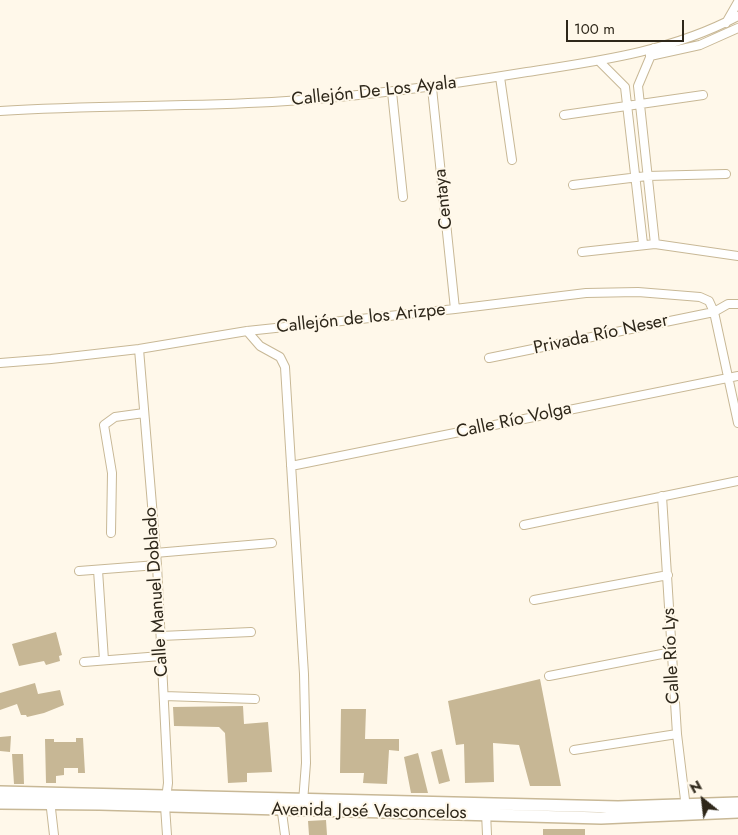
<!DOCTYPE html>
<html>
<head>
<meta charset="utf-8">
<style>
	body { margin:0 }
	#map { position:relative; width:738px; height:835px; overflow:hidden; background:#fff8ea; font-family:Jost,sans-serif }
	canvas { display:block }
	.north { position:absolute; left:678px; top:775px; width:50px; height:50px; -webkit-text-stroke:4px #fff8ea; paint-order:stroke; rotate:331deg; font-size:14px; font-weight:700; line-height:20px; text-align:center; color:#2e271a }
	.north::after { content:''; display:block; margin:auto; width:18px; height:22px; background:#2e271a; clip-path:polygon(50% 0,100% 100%,50% 72%,0 100%) }
	.scale { position:absolute; left:566px; top:20px; width:118px; height:22px; box-sizing:border-box; border:2px solid #2e271a; border-top:0; padding-left:6px; font-size:15px; line-height:18px; white-space:nowrap; color:#2e271a; -webkit-text-stroke:4px #fff8ea; paint-order:stroke }
</style>
</head>
<body>
<div id="map">
<canvas width="738" height="835"></canvas>
<div class="north">N</div>
<div class="scale">100 m</div>
</div>
<script>
const context = document.querySelector('canvas').getContext('2d');
context.lineJoin = 'round';
function fill(path, color) {
  context.fillStyle = color;
  context.fill(path, 'evenodd');
}
function trace(path, color, width, dash) {
  context.strokeStyle = color;
  context.lineWidth = width;
  context.lineCap = dash ? 'butt' : 'round';
  context.setLineDash(dash || []);
  context.stroke(path);
}
function write(font, color, halo, rows, align = 'center') {
  context.font = font + ' Jost,sans-serif';
  context.lineWidth = 4;
  context.setLineDash([]);
  context.textBaseline = 'middle';
  context.strokeStyle = halo;
  context.fillStyle = color;
  for (const [text, x, y, turn = 0] of rows) {
    context.save();
    context.translate(x, y);
    context.rotate((+turn || 0) * Math.PI / 180);
    context.textAlign = isNaN(turn) ? turn : align;
    if (halo) context.strokeText(text, 0, 0);
    context.fillText(text, 0, 0);
    context.restore();
  }
}
const building = new Path2D(`
	M56 632 62 655 59 656 60 661 46 665 44 661 19 666 12 644Z
	M540 679 561 786H530L519 745 493 743 494 782 465 783 464 744 456 745 448 701Z
	M35 683 38 694 60 690 64 705 44 713 27 717 26 715H21L17 704 0 710V693Z
	M243 706 244 724 268 722 272 772 247 773V782L228 783 225 733 219 727 174 726 173 707Z
	M341 709H366L365 739H399V751L389 750 387 784 363 783 364 773H340Z
	M11 736 10 752 0 751V737Z
	M76 738H83L85 773H78V768H64V775L56 776V783H46L45 739H54V742H76Z
	M442 749 450 781 439 784 431 752Z
	M418 753 428 793H411L404 757Z
	M12 754H23L24 784H14Z
	M326 820 327 835H309L308 821Z
	M543 829H585V835H543Z`);
const street = new Path2D(`
	M726 23 738 2
	M654 48 638 86 655 244
	M650 56 700 45 738 28
	M599 61 625 87 643 244
	M500 77 512 160
	M432 88 455 309
	M392 92 403 197
	M0 111C91 105 181 107 272 102 358 97 442 86 527 72 599 61 673 51 738 16
	M564 115 703 95
	M573 185 647 176 726 174
	M582 252 655 244 738 256
	M247 331 260 346 280 357 285 367 304 674 306 763 303 802
	M139 349 157 565 168 783 165 806 167 835
	M489 358 714 312 728 304H738
	M0 363 51 359 139 349 247 331 455 309 586 293 638 292 700 297 709 301 714 312 738 423
	M291 466 738 376
	M662 496 677 734 686 808
	M524 525 738 481
	M111 533 112 473 104 425 115 417 144 413
	M155 553 272 543
	M98 570 104 660
	M79 571 157 565
	M534 600 668 575
	M161 636 251 632
	M84 662 161 656
	M549 676 672 652
	M164 696 255 699
	M574 750 677 734
	M50 800 54 835
	M281 805 285 835
	M486 812 487 835`);
const secondary = new Path2D(`
	M0 792 618 807 738 803
	M0 803 100 804 601 818 738 812`);
const streetNames = [
	["Callejón De Los Ayala",374,92,-6],
	["Centaya",444,199,-96],
	["Callejón de los Arizpe",361,319,-6],
	["Privada Río Neser",601,335,-12],
	["Calle Río Volga",514,421,-12],
	["Calle Manuel Doblado",157,592,-94],
	["Calle Río Lys",672,656,-93],
	["Avenida José Vasconcelos",369,812,1]
];
fill(building, '#c7b795');
trace(street, '#c8b896', 10);
trace(secondary, '#c8b896', 14);
trace(street, '#fff', 8);
trace(secondary, '#fff', 11);
write('18px', '#2e271a', '#fff8ea', streetNames);
</script>
</body>
</html>
